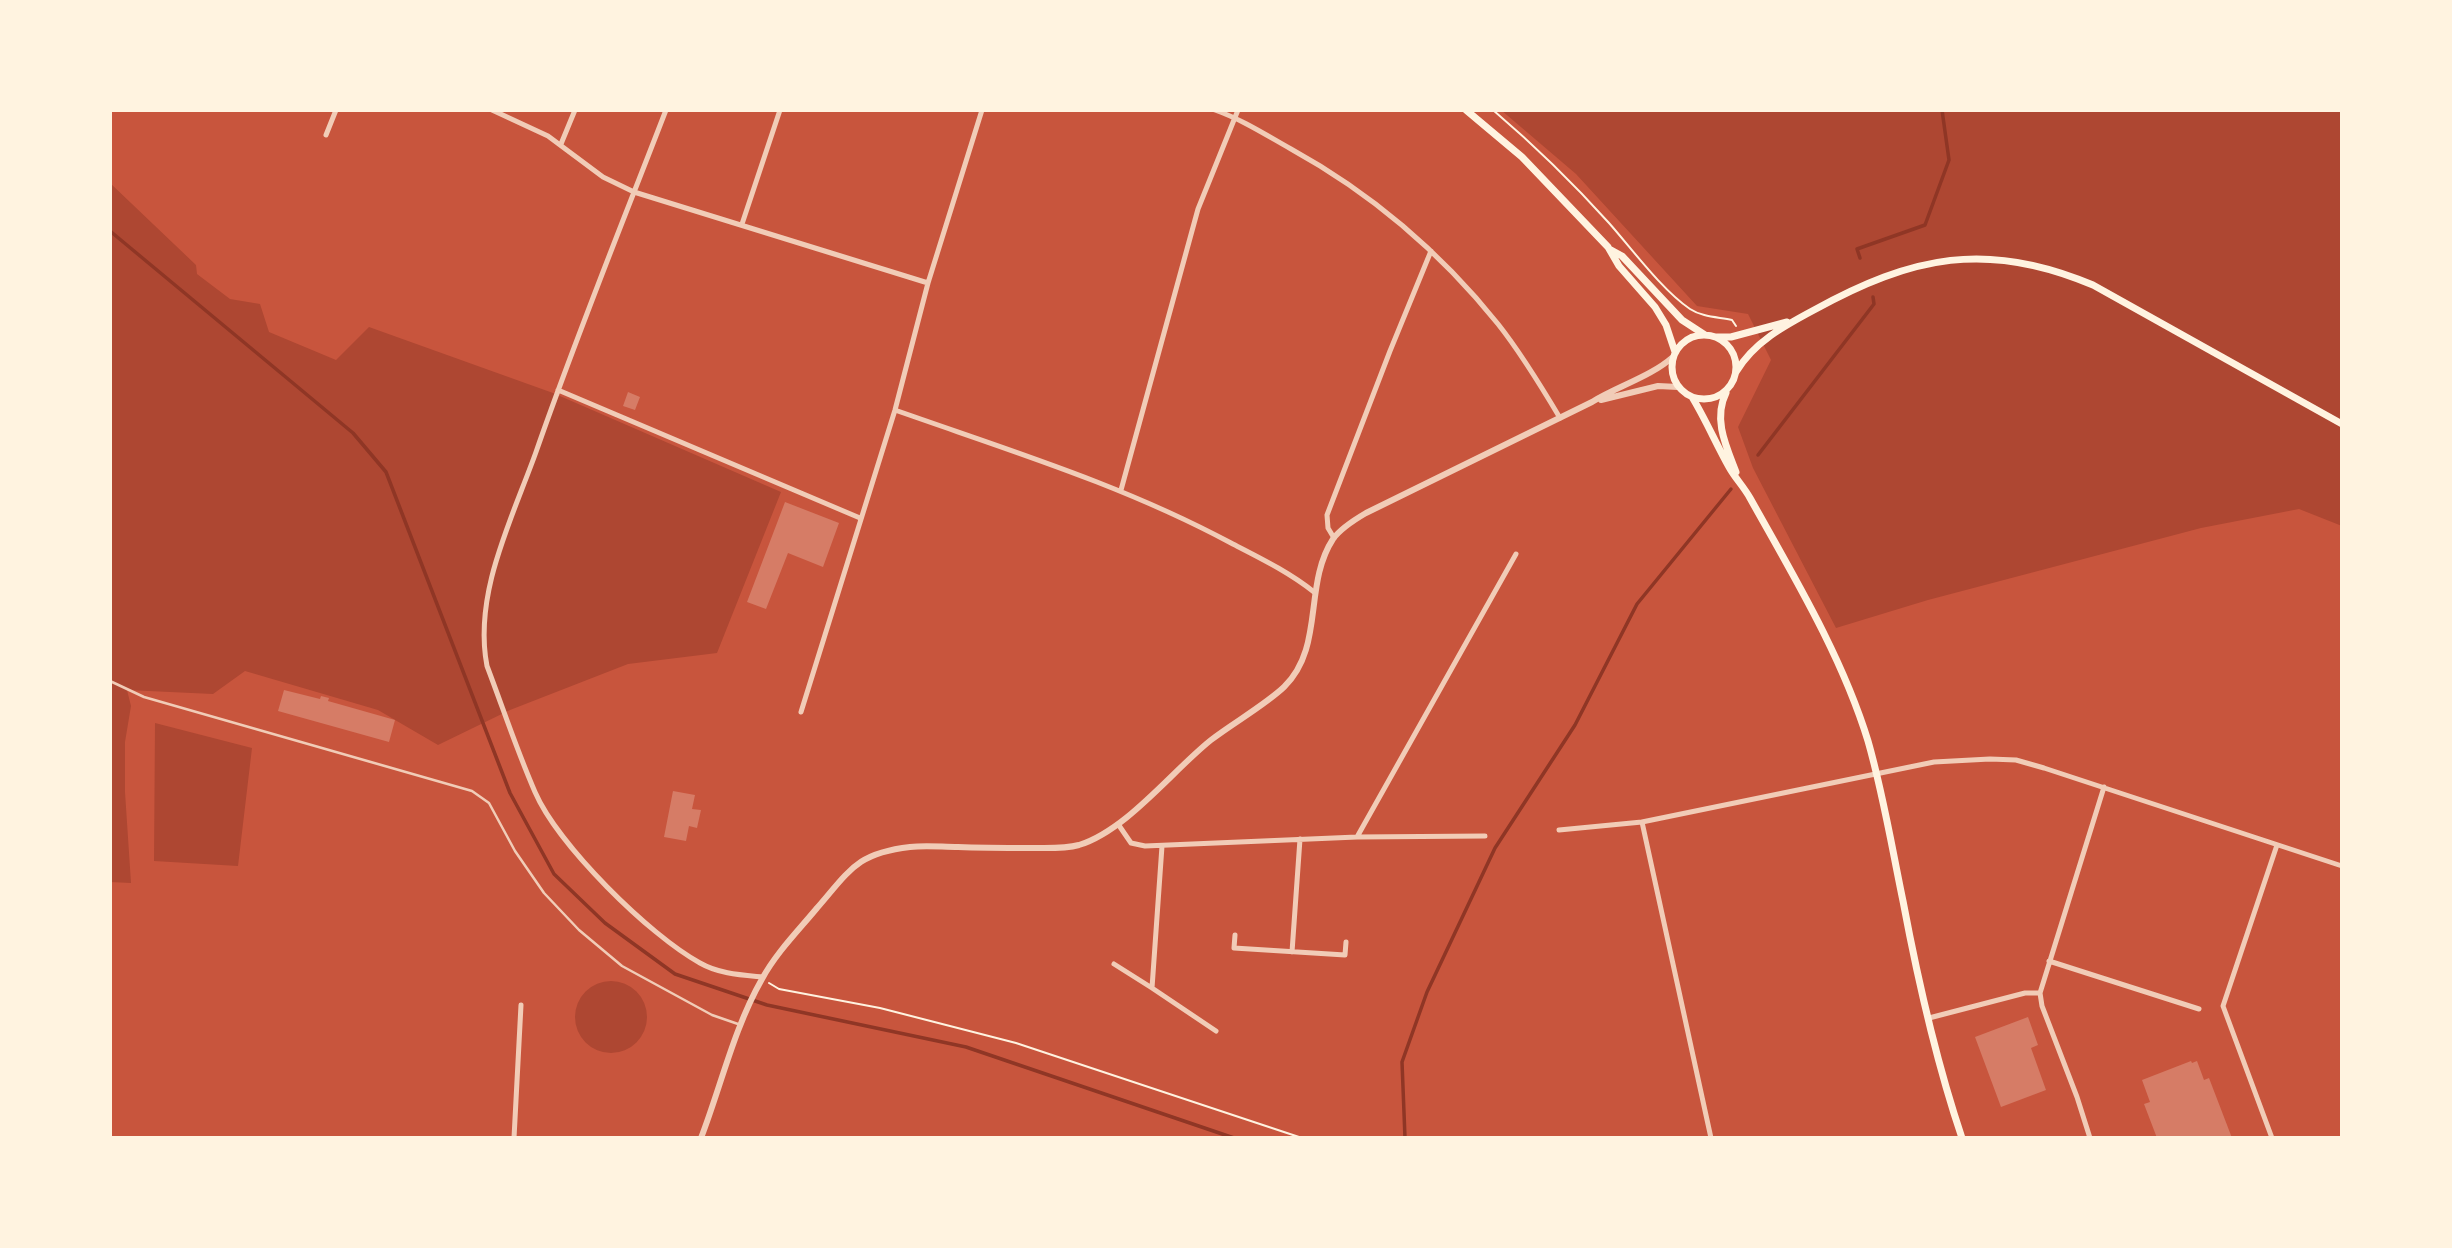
<!DOCTYPE html>
<html>
<head>
<meta charset="utf-8">
<style>
	body { margin:0 }
	#map { position:relative; width:2452px; height:1248px; overflow:hidden; background:#c8553d; font-family:"Work Sans",sans-serif }
	canvas { display:block }
	.frame { position:absolute; inset:0; border:112px solid #fff3e0; pointer-events:none }
</style>
</head>
<body>
<div id="map">
<canvas width="2452" height="1248"></canvas>
<div class="frame"></div>
</div>
<script>
const context = document.querySelector('canvas').getContext('2d');
context.lineJoin = 'round';
function fill(path, color) {
  context.fillStyle = color;
  context.fill(path, 'evenodd');
}
function trace(path, color, width, dash) {
  context.strokeStyle = color;
  context.lineWidth = width;
  context.lineCap = dash ? 'butt' : 'round';
  context.setLineDash(dash || []);
  context.stroke(path);
}
const green = new Path2D(`
	M1501 110H2342V526L2299 509 2201 528 1928 600 1836 628 1753 468 1738 427 1771 360 1748 314 1697 306 1576 174Z
	M110 183 196 265 197 274 230 299 260 304 269 332 336 360 369 327 553 393 781 492 717 653 628 664 510 710 438 745 378 710 245 671 213 694 127 690 131 706 125 742V792L131 883 110 882Z
	M155 723 252 748 238 866 154 861Z
	M575 1017a36 36 0 1 1 72 0a36 36 0 1 1-72 0Z`);
const stream = new Path2D(`
	M110 231 353 433 386 472 510 793 554 874 605 923 675 974 767 1005 966 1047 1234 1138
	M1860 258 1857 249 1925 225 1949 160 1942 110
	M1758 455 1874 304 1873 297
	M1405 1138 1402 1062 1427 992 1495 848 1575 725 1637 604 1731 489`);
const building = new Path2D(`
	M628 392 640 397 635 410 623 406Z
	M785 502 839 523 823 567 788 553 766 609 747 602Z
	M284 690 320 699 321 696 329 698 328 701 395 720 389 742 278 711Z
	M673 791 695 795 692 809 701 810 697 828 689 826 686 841 664 837Z
	M2028 1017 2038 1045 2031 1048 2046 1090 2001 1107 1975 1037Z
	M2191 1061 2192 1063 2197 1061 2204 1080 2209 1078 2232 1138H2157L2144 1104 2150 1102 2142 1080Z`);
const path = new Path2D(`
	M1493 110C1534 145 1573 183 1609 223 1632 249 1662 290 1690 309 1702 317 1718 317 1732 320L1736 326
	M769 983 779 989 880 1008 1016 1043 1302 1138`);
const service = new Path2D(`
	M110 681 144 697 472 791 489 803 515 851 544 893 579 930 622 966 712 1015 738 1024`);
const minor = new Path2D(`
	M492 110 548 136 603 177 634 192 928 283
	M666 110C622 224 576 337 536 452 512 519 473 594 487 666 503 708 517 751 535 792 558 845 649 935 700 963 719 974 742 975 763 977
	M1215 110C1243 120 1266 135 1291 149 1371 193 1441 253 1498 324 1521 353 1541 386 1560 418
	M326 135 336 110
	M561 144 575 110
	M742 224 780 110
	M558 390 860 518
	M895 410C1011 451 1123 485 1231 543 1260 558 1289 572 1314 592
	M1121 490 1198 209 1238 110
	M1334 538 1328 528 1327 515 1390 351 1431 251
	M801 712 895 410 928 283 982 110
	M1642 822 1711 1138
	M1118 824 1131 843 1145 846 1357 837 1485 836
	M1559 830 1642 822 1934 762 1990 759 2016 760 2044 768 2342 866
	M1357 837 1516 554
	M1162 846 1152 988 1216 1031
	M1235 935 1234 948 1345 955 1346 942
	M1292 952 1300 839
	M2049 961 2199 1009
	M1114 964 1152 988
	M1929 1018 2025 993H2040
	M514 1138 521 1005
	M2090 1138 2077 1097 2042 1006 2040 993 2104 787
	M2272 1138 2223 1006 2277 845`);
const tertiary = new Path2D(`
	M1601 400 1658 386 1678 387
	M701 1138C721 1086 734 1028 762 979 776 953 798 931 817 908 850 870 857 853 910 847 926 845 942 847 958 847 982 848 1007 848 1032 848 1048 848 1064 849 1079 845 1127 830 1172 771 1211 740 1233 723 1265 705 1284 687 1325 647 1303 585 1333 539 1341 528 1354 520 1366 513L1592 402C1618 386 1650 377 1673 357`);
const secondary = new Path2D(`
	M1466 110 1522 157 1608 247 1619 266 1655 307 1666 325 1675 352
	M1611 250 1622 256 1682 320 1705 335
	M1672 367a32 32 0 1 1 64 0a32 32 0 1 1-64 0Z
	M1717 337H1731L1787 322
	M1736 372C1754 342 1784 326 1814 310 1912 256 1987 240 2093 285L2342 424
	M1726 393C1713 419 1726 446 1736 472
	M1692 397C1706 420 1716 444 1729 467 1735 478 1744 487 1750 498 1793 575 1842 656 1868 741 1883 793 1892 848 1903 901 1918 981 1936 1061 1962 1138`);
fill(green, '#ae4732');
trace(stream, '#8f3625', 3.5);
fill(building, '#d67c66');
trace(path, '#fff3e0', 2);
trace(service, '#f1ccb7', 2.5);
trace(minor, '#f1ccb7', 5);
trace(tertiary, '#f1ccb7', 6);
trace(secondary, '#fff3e0', 7);
</script>
</body>
</html>
